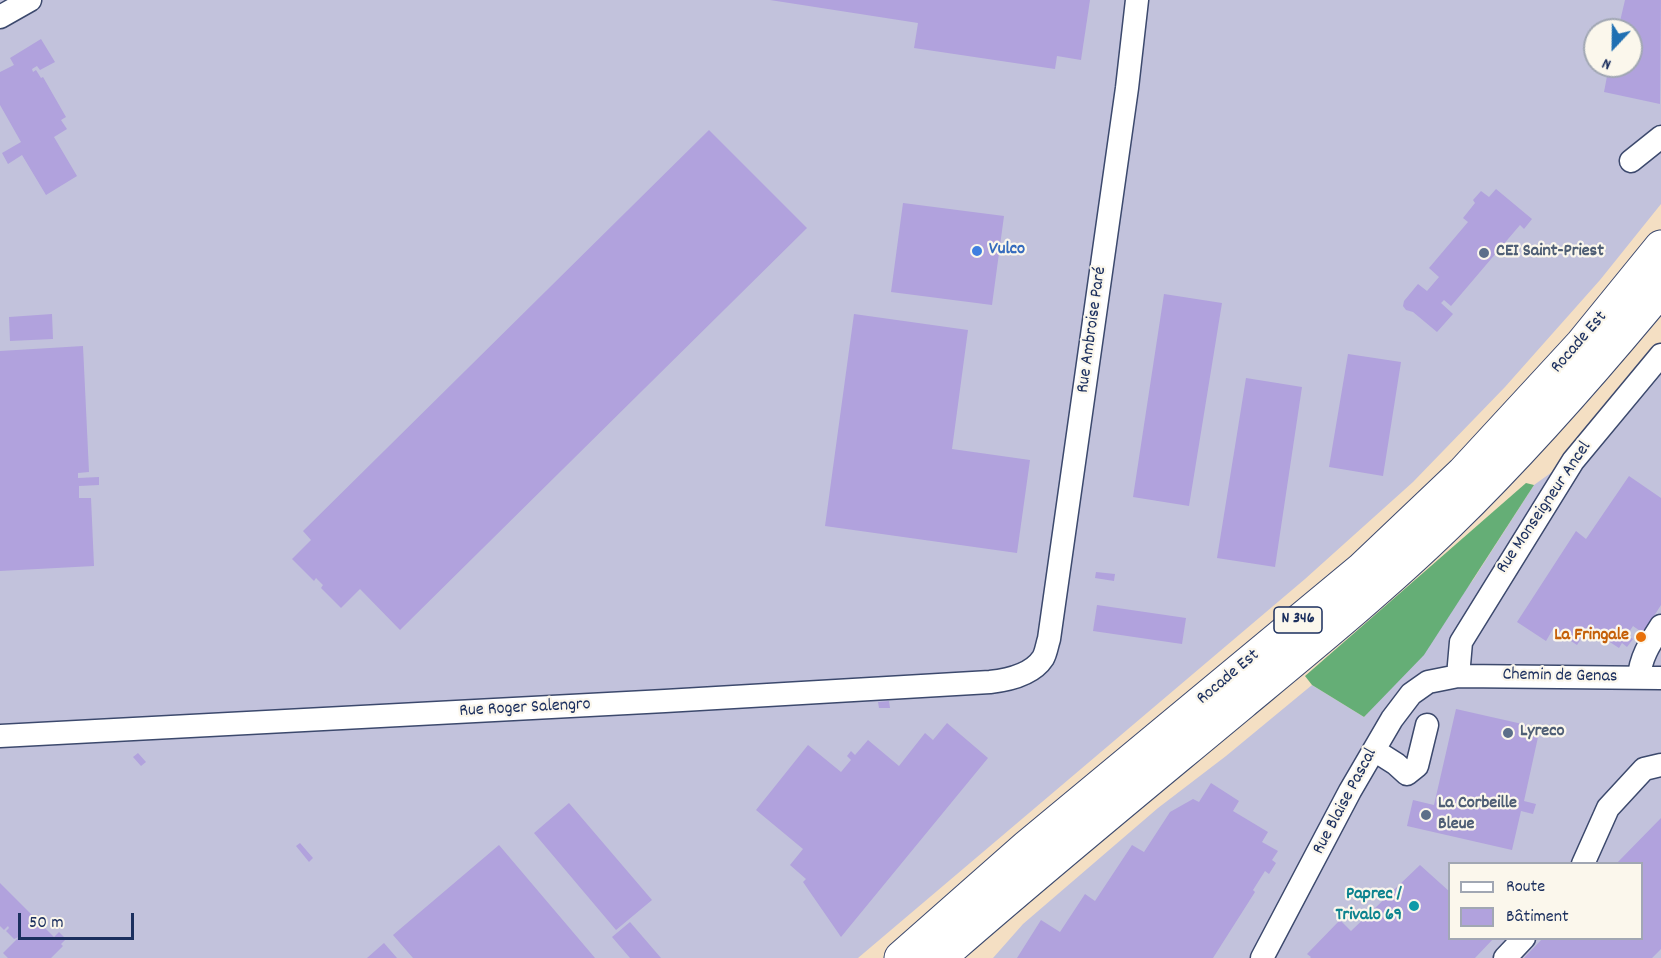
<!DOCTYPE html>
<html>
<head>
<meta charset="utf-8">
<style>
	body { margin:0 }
	#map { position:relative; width:1661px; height:958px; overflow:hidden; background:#f4dfc3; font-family:Dekko,sans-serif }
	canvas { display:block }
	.legend { position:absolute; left:1448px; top:862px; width:195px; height:78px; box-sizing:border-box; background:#fbf7ec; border:2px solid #a1a7b3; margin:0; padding:8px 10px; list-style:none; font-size:18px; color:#1b2f5e }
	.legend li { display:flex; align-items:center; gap:12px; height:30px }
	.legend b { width:30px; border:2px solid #a1a7b3 }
	.north { position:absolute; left:1583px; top:18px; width:60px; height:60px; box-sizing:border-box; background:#fbf7ec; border:2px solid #a1a7b3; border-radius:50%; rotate:202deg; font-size:16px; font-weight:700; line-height:24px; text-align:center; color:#1b2f5e }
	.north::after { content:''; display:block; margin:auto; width:21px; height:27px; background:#1f6fb2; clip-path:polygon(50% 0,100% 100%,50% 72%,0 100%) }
	.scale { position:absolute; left:18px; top:913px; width:116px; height:27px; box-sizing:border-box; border:3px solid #1b2f5e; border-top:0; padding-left:8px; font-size:18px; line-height:21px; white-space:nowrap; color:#1b2f5e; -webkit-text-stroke:4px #fbf7ec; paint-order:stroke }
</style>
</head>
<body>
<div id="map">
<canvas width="1661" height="958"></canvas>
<ul class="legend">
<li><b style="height:8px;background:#fff"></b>Route</li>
<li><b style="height:16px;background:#b1a2dd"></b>Bâtiment</li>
</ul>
<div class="north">N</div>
<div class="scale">50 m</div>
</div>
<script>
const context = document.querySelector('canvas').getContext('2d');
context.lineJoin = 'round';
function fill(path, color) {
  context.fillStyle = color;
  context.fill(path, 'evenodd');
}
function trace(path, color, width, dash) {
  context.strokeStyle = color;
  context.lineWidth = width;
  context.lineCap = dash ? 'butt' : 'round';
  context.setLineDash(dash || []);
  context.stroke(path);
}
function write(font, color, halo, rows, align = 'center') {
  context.font = font + ' Dekko,sans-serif';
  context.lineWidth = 4.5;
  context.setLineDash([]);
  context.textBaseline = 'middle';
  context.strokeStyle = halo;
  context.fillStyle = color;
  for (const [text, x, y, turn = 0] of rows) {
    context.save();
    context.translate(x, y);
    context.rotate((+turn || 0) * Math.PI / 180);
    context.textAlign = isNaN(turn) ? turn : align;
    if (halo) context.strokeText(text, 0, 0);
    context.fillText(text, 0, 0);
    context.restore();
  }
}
const industrial = new Path2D(`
	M0 0H1661V204L1600 280 1505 387 1413 482 1305 579 858 958H0ZM1595 30H1631V66H1595Z
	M1661 363V958H993L1023 924 1158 808 1226 756 1312 685 1364 717 1473 580 1534 485 1598 439ZM1450 864H1642V938H1450Z`);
const forest = new Path2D(`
	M1526 483 1534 485 1424 655 1364 717 1312 685 1305 676Z`);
const building = new Path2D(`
	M770 0H1090L1081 60 1057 56 1055 69 914 48 918 23Z
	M1625 0H1661L1660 104 1604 92 1609 66H1631V30H1618Z
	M41 39 55 62 40 70 37 66 32 69 33 72 36 70 41 78 43 77 66 117 61 120 67 129 54 137 77 176 46 195 22 155 8 164 2 153 21 142 0 105V72L14 65 10 58Z
	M709 130 807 228 400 630 360 589 341 608 321 588 323 585 316 578 314 581 292 559 311 540 303 531Z
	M1496 189 1532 219 1524 229 1520 225 1451 306 1444 300 1441 303 1453 314 1437 332 1413 312 1406 310 1403 306 1404 301 1418 284 1427 291 1439 277 1429 268 1468 222 1463 218 1475 203 1473 200 1481 191 1489 197Z
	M903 203 1004 216 992 305 891 292Z
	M1164 294 1222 303 1189 506 1133 497Z
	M52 314 53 339 10 341 9 317Z
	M854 314 968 330 952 449 1030 460 1017 553 825 526Z
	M83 346 89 472 78 473V478L99 477V485L79 486V498H91L94 566 0 571V351Z
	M1348 354 1401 362 1383 476 1329 467Z
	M1246 378 1302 387 1275 567 1217 558Z
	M1629 476 1661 498V605L1643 633 1633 626 1627 635 1633 639 1627 647 1622 643 1619 648 1588 628 1577 645 1553 629 1546 641 1517 622 1576 531 1586 539Z
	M1096 572 1115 574 1114 581 1095 578Z
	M1097 605 1186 618 1182 644 1093 631Z
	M889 701 890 708H879L878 702Z
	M1456 709 1540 728 1524 801 1536 804 1533 814 1521 811 1512 850 1407 826 1413 800 1434 805Z
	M947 723 988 758 841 937 803 882 806 879 790 865 803 849 756 810 808 745 841 772 851 760 847 756 851 751 855 755 868 740 899 766 925 733 933 740Z
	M138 753 146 762 141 766 133 757Z
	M1211 783 1239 801 1233 811 1268 832 1262 842 1278 851 1272 860 1276 863 1269 874 1265 871 1253 890 1255 892 1213 958H1017L1041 920 1060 932 1085 894 1095 901 1132 845 1144 852 1170 812 1193 799 1199 802Z
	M569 803 652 900 616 930 534 833Z
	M1661 818V949L1652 958H1524L1543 938H1642V864H1616Z
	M300 843 313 858 309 862 296 846Z
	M499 845 595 958H413L393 935Z
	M1420 865 1450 892V938H1494L1475 958H1310L1311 957 1307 954 1340 920 1351 931Z
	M0 883 54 937 59 932 66 939 61 944 63 946 51 958H8L3 953 19 937 14 939 6 931 9 928 8 926 4 930 0 926Z
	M630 922 661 958H630L612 937Z
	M384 943 397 958H367Z`);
const minor = new Path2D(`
	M0 17 30 0
	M1631 161 1661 137
	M1458 676 1461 642 1573 461 1661 355
	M1639 678C1640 658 1650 643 1661 626
	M0 736 665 701 990 682C1008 680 1032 675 1043 658 1046 653 1047 645 1049 639L1127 88 1137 0
	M1374 750 1396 764 1407 774 1417 766 1427 725
	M1583 864 1608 808 1644 769 1661 765
	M1262 958 1350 791 1392 719 1411 694 1428 682 1458 676 1661 678
	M1505 958 1524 938`);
const highway = new Path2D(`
	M901 958 1028 846 1362 569 1463 473 1582 344 1661 247
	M939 958C1038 871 1141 787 1242 703 1312 645 1383 587 1448 524 1524 450 1594 370 1661 289`);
const markers = [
	[977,251,6,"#3f7fe0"],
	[1484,253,6,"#5c6f8a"],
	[1641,637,6,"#e8710a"],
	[1508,733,6,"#5c6f8a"],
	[1426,815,6,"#5c6f8a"],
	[1414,906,6,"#0f9aa8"]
];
const shields = [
	[1298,620,48]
];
const shieldNames = [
	["N 346",1298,620]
];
const shopNames = [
	["Vulco",989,251]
];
const serviceNames = [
	["CEI Saint-Priest",1496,253],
	["Lyreco",1520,733],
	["La Corbeille",1438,805],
	["Bleue",1438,826]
];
const streetNames = [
	["Rue Ambroise Paré",1093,330,-82],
	["Rocade Est",1580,343,-49],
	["Rue Monseigneur Ancel",1545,508,-56],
	["Chemin de Genas",1560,677,1],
	["Rocade Est",1229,678,-40],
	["Rue Roger Salengro",525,709,-3],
	["Rue Blaise Pascal",1346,802,-62]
];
const foodNames = [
	["La Fringale",1629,637]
];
const cultureNames = [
	["Paprec /",1402,896],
	["Trivalo 69",1402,917]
];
fill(industrial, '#c2c2dc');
fill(forest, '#65ae76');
fill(building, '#b1a2dd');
trace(minor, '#3c496d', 25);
trace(highway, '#3c496d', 35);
trace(minor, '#fff', 22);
trace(highway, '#fff', 33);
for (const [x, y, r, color] of markers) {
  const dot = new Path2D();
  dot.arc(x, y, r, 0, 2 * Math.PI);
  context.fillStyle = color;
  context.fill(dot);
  trace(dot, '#fbf7ec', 2);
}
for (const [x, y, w] of shields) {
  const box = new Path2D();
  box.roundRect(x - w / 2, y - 13, w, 26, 4.5);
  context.fillStyle = '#fbf7ec';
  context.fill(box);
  trace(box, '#1b2f5e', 1.5);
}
write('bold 16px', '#1b2f5e', null, shieldNames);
write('bold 18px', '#366cbe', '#fbf7ec', shopNames, 'left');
write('bold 18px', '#4e5e75', '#fbf7ec', serviceNames, 'left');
write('18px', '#1b2f5e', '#fbf7ec', streetNames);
write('bold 18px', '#c56008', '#fbf7ec', foodNames, 'right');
write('bold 18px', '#0d838f', '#fbf7ec', cultureNames, 'right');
</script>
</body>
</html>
